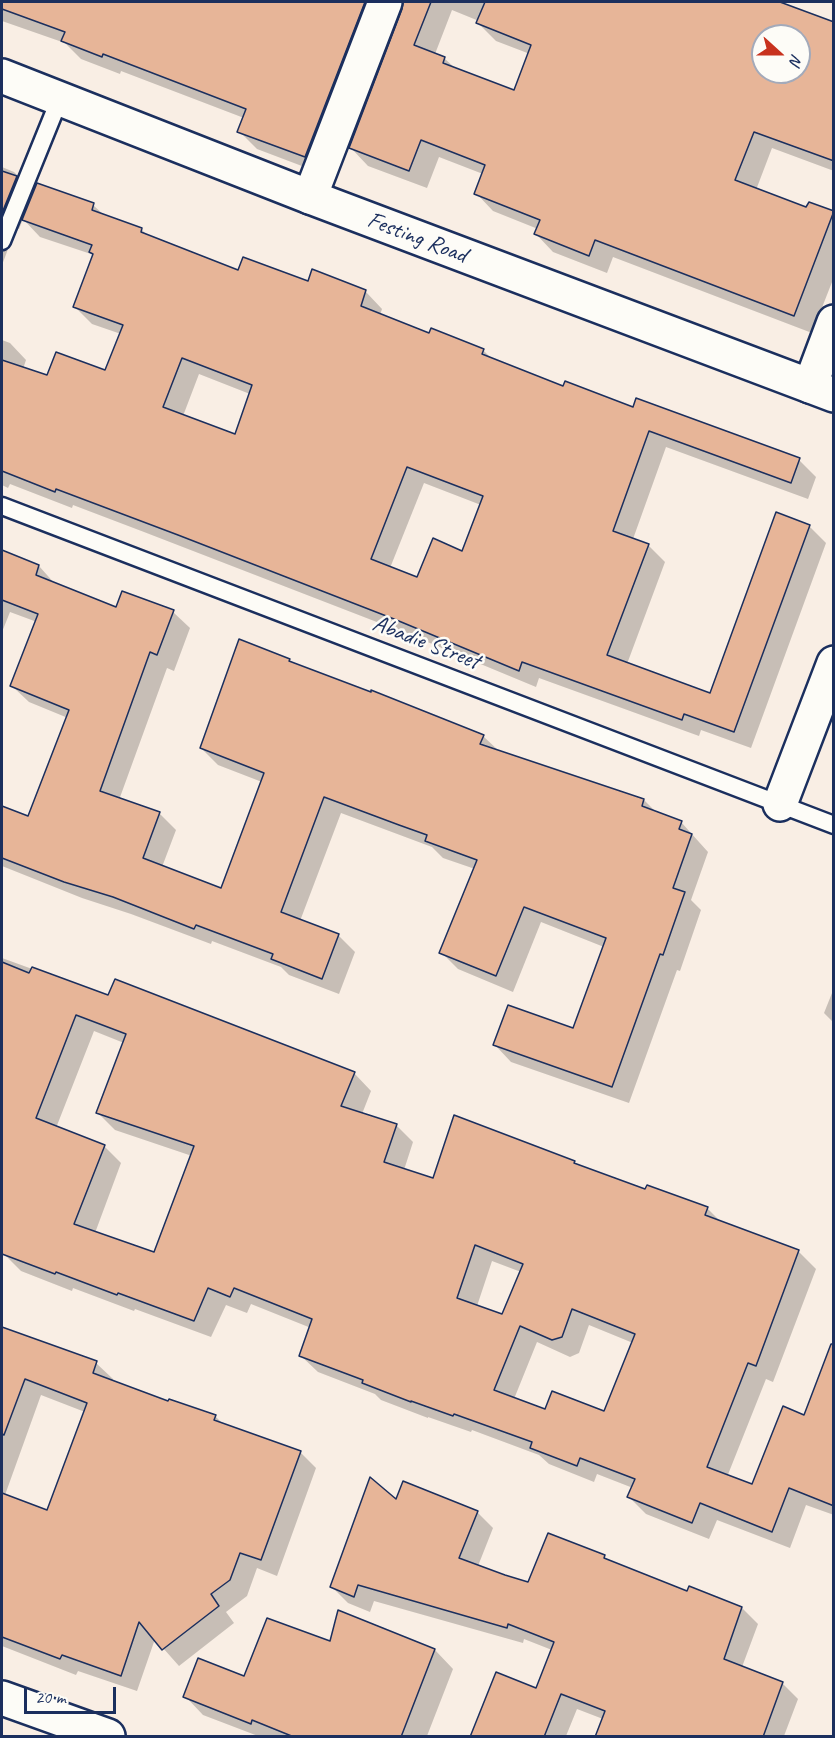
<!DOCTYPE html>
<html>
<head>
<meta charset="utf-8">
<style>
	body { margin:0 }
	#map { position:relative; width:835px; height:1738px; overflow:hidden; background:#f9eee4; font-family:Caveat,sans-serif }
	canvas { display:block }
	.frame { position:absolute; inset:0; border:3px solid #1b2f5e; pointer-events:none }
	.north { position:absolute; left:751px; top:24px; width:60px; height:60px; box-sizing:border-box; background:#fdfcf7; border:2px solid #a3aaba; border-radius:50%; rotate:111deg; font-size:16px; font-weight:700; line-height:24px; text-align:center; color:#1b2f5e }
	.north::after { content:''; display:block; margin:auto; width:21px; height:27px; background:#c8321e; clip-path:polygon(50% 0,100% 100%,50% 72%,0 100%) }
	.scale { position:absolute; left:24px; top:1687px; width:92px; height:27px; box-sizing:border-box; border:3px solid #1b2f5e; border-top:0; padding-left:8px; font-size:18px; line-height:21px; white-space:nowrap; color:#1b2f5e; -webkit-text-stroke:4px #fdfcf7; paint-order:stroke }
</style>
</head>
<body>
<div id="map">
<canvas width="835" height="1738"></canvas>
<div class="frame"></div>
<div class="north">N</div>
<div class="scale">20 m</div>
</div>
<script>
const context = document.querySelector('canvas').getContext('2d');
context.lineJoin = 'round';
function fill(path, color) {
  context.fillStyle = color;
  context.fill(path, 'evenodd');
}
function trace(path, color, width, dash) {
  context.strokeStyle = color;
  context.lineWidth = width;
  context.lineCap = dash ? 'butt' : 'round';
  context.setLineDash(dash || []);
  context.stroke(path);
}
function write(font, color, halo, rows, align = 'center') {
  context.font = font + ' Caveat,sans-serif';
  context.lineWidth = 5;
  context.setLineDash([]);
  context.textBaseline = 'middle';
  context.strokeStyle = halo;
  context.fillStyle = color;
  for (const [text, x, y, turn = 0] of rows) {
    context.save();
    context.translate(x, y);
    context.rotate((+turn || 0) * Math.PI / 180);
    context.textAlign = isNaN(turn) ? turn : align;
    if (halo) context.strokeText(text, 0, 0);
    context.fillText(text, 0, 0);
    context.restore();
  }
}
const shadow = new Path2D(`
	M2 2H361L355 18 376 37 323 174 257 149 239 131 244 118 121 71 120 74 81 59 65 43 2 21Z
	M405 2H765L834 22V171L772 148 756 190 807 209 809 204 834 213V277L812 333 613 257 607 273 553 252 536 234 538 229 493 211 476 193 483 174 439 157 427 188 368 166 351 148 404 9ZM452 10 479 21 478 23 496 41 530 54 515 92 456 69 444 58 435 54ZM763 36H799V72H763Z
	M2 167 14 172 31 189 30 192 34 195 93 205 105 216 142 230 148 236 239 272 308 283 313 271 366 292 382 309 380 315 430 335 483 350 493 360 564 388 799 460 816 477 808 499 666 447 633 539 648 545 665 562 627 664 710 695 809 526 826 543 751 748 701 730 699 736 539 678 536 687 413 636 144 532 73 505 72 508 10 484 8 488 2 485V340L10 343 26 360 23 369 48 377 106 372 121 334 92 324 75 307 94 255 40 237 23 219 19 229 16 228 2 265ZM199 374 250 394 235 436 183 416ZM424 483 481 505 462 553 418 579 390 568Z
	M2 552 39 566 55 584 117 609 173 612 190 628 174 671 167 668 119 800 159 813 176 830 162 867 221 890 262 782 218 765 201 748 240 641 290 660 294 664 483 736 500 752 644 800 657 813 681 822 708 852 691 900 701 910 680 971 677 970 629 1103 511 1062 495 1045 574 1030 604 947 541 922 513 992 458 969 441 952 475 869 443 858 432 847 341 813 300 921 338 935 355 952 339 994 289 975 281 967 212 941 211 944 131 914 82 898 2 866V807L29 818 68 718 29 702 12 686 37 622 10 612 2 632Z
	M2 958 109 997 354 1073 371 1091 362 1114 396 1125 413 1142 404 1170 434 1180 574 1162 578 1167 646 1191 707 1208 721 1222 799 1252 816 1269 773 1382 766 1379 727 1477 753 1486 805 1417 834 1341V1515L806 1505 790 1548 717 1520 709 1539 646 1514 629 1497 633 1488 597 1474 594 1482 549 1464 539 1455 472 1430 471 1432 428 1417V1418L381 1400 375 1394 318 1372 300 1355 311 1328 251 1304 247 1313 226 1305 211 1337 135 1309 134 1311 73 1288 72 1291 21 1271 2 1252ZM94 1031 124 1043 98 1113 115 1130 192 1156 155 1254 95 1233 121 1163 104 1146 56 1128ZM492 1261 521 1272 503 1316 477 1306ZM589 1325 633 1343 605 1413 546 1411 514 1399 537 1342 570 1357 579 1353Z
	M834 988V1023L824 1013Z
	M2 1328 96 1363 113 1379 112 1382 169 1403 215 1416 224 1425 300 1452 316 1468 277 1576 257 1568 247 1596 226 1612 234 1623 179 1666 155 1639 137 1691 78 1671 76 1675 2 1646ZM41 1395 85 1412 48 1512 5 1495Z
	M397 1501 477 1512 493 1528 478 1566 529 1584 604 1556 610 1563 688 1593 690 1588 742 1608 758 1624 742 1667 782 1683 798 1699 784 1736H596L603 1719 577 1709 566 1736H472L537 1690 552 1650 524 1639 523 1643 374 1601 370 1612 348 1603 332 1587Z
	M339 1612 435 1650 453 1669 427 1736H258L203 1715 185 1696 245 1678 331 1643Z`);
const building = new Path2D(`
	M2 2H365L305 157 237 132 246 109 103 54 102 57 61 41 65 32 2 9Z
	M403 2H431L414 45 445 57 443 63 514 90 531 45 476 23 485 2H780L834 22V161L754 132 735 180 806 207 809 202 834 211 794 316 595 240 589 256 534 234 540 220 474 194 485 165 421 140 409 171 349 148 402 9ZM763 36H799V72H763Z
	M2 171 17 176 2 213Z
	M37 183 94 203 92 210 142 228 141 232 238 270 243 257 308 281 312 269 366 290 361 306 429 333 431 328 484 349 482 354 563 386 565 381 633 407 636 398 800 458 791 483 649 431 613 531 649 544 607 655 710 693 776 512 810 525 734 732 684 714 682 720 522 662 519 671 394 619 178 535 56 489 55 492 2 471V360L47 375 56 352 105 370 123 325 73 307 93 254 89 252 92 245 22 220ZM182 358 252 385 235 434 163 407ZM407 467 483 496 462 551 433 538 417 577 371 559Z
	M2 550 39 565 36 575 116 607 122 591 174 610 157 655 150 652 100 791 160 812 143 858 221 888 264 773 200 748 239 639 290 659 289 661 371 692V690L484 735 480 744 644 799 642 806 682 821 679 829 692 834 673 888 685 892 663 955 660 954 612 1087 493 1045 508 1005 573 1028 606 938 524 907 496 976 439 953 477 860 425 841 427 835 399 825 324 797 281 912 339 934 322 979 271 959 273 954 196 925 194 929 113 897 64 882 2 858V806L28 816 69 710 10 686 38 614 2 600Z
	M2 962 29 973 32 967 108 995 115 979 355 1072 341 1106 397 1124 384 1162 433 1178 454 1115 575 1161 574 1163 645 1189 647 1185 708 1207 705 1215 799 1250 756 1366 748 1363 707 1467 752 1484 783 1406 804 1415 831 1344H834V1506L789 1488 772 1532 700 1503 692 1523 627 1497 635 1479 580 1458 577 1466 530 1448 532 1442 454 1414 453 1416 411 1401V1402L362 1383 363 1380 299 1356 312 1319 234 1288 230 1297 208 1288 194 1321 118 1293 117 1295 56 1272 55 1274 2 1254ZM76 1015 126 1034 96 1113 194 1146 154 1252 74 1224 105 1145 36 1118ZM475 1245 523 1264 502 1314 457 1298ZM572 1309 635 1334 604 1411 552 1391 545 1409 494 1390 520 1326 552 1340 562 1337Z
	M2 1327 97 1361 93 1373 168 1401 169 1399 216 1415 214 1420 301 1451 261 1560 240 1553 230 1580 211 1594 219 1606 162 1650 139 1622 121 1676 62 1655 60 1659 2 1637V1493L47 1510 87 1403 25 1379 4 1435 2 1434Z
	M370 1477 396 1499 403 1481 478 1511 459 1558 505 1575 528 1582 548 1533 605 1555 604 1558 687 1591 689 1586 742 1607 724 1659 783 1682 763 1737H595L605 1711 561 1694 544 1737H470L496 1672 536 1688 554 1642 508 1624 507 1628 358 1585 354 1597 330 1587Z
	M338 1610 435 1649 401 1737H294L252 1720 251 1724 183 1697 198 1658 244 1676 267 1618 330 1641Z`);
const service = new Path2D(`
	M2 241 60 98
	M2 506 834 825`);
const minor = new Path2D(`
	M310 197 385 2
	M810 386 834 322
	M780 804 834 663
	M2 1698 108 1736`);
const tertiary = new Path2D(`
	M2 76 310 197 834 395`);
const streetNames = [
	["Festing Road",417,238,21],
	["Abadie Street",426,643,21]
];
fill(shadow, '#0003');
fill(building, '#e7b598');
trace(building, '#1b2f5e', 1.5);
trace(service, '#1b2f5e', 21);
trace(minor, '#1b2f5e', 38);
trace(tertiary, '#1b2f5e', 38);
trace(service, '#fdfcf7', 16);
trace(minor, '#fdfcf7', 33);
trace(tertiary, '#fdfcf7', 33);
write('24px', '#1b2f5e', '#fdfcf7', streetNames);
</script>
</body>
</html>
